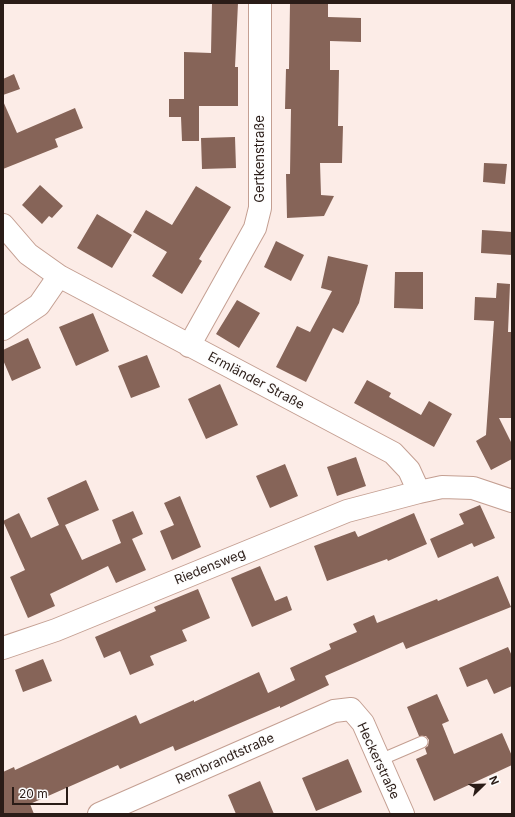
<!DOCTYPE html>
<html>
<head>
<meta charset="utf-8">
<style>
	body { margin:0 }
	#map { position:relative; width:515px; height:817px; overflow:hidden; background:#fcece7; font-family:Inter,sans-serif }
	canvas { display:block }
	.frame { position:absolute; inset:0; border:4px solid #2a1c17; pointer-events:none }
	.north { position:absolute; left:463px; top:765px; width:40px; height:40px; -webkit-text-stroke:3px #fdfdfd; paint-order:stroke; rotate:67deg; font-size:11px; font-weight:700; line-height:16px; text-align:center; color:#2a1c17 }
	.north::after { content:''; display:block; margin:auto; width:14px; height:18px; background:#2a1c17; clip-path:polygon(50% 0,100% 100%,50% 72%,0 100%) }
	.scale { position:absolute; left:12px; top:787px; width:56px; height:18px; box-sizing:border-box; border:2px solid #2a1c17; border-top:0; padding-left:5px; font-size:12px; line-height:14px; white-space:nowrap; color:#2a1c17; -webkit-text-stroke:3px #fdfdfd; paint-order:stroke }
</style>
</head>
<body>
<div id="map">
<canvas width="515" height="817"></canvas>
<div class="frame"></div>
<div class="north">N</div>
<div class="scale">20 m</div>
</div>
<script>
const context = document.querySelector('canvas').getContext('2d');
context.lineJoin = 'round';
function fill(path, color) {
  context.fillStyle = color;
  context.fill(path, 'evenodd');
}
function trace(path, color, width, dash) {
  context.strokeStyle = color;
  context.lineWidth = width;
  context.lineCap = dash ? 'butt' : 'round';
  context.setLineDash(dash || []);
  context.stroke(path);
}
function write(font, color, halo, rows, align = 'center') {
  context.font = font + ' Inter,sans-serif';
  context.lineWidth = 3;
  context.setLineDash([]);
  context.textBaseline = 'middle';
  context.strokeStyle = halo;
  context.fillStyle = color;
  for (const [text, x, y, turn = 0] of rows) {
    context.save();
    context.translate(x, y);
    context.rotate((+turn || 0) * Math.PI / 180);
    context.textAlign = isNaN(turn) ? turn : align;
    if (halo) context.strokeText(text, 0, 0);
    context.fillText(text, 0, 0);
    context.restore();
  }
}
const building = new Path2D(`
	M212 3H238L235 67H238V106H199V141H182L181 117H169V99H184V52L211 53Z
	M290 3H328V17L361 18V42L330 41V70H339L338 126H343L342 163H320L321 195 334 196 324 216 287 218 286 174H290L291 109H285L286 69H289Z
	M14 74 20 89 3 95V79Z
	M3 101 17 133 75 108 83 128 55 139 58 147 3 169Z
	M235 137 236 168 202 169 201 138Z
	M484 163 507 164 505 184 483 182Z
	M40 185 63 206 52 218 49 216 42 224 22 205Z
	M196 186 231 207 199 259 202 261 182 294 152 276 167 252 133 232 146 210 172 225Z
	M97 214 132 235 112 268 77 248Z
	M482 230 512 232V255L481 253Z
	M276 241 304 255 291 281 264 267Z
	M328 256 368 265 359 303 343 333 333 328 306 382 276 367 297 326 310 332 332 291 321 288Z
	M395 272H423V309L394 308Z
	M497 283 510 284 508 332H512V418H499L512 444V459L491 470 476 441 486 435 494 321 474 320 475 297 496 298Z
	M237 300 260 313 239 348 216 334Z
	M93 313 109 351 76 366 59 327Z
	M28 338 41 368 12 381 3 360V350Z
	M147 355 160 387 131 398 118 366Z
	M367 380 391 393 389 397 421 415 429 401 452 414 434 447 354 403Z
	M220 384 238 425 206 439 188 399Z
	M356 457 366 486 337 496 327 467Z
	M285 464 298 496 270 508 256 476Z
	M86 480 99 510 65 525 82 560 121 543 112 520 133 511 143 534 132 539 146 570 116 583 108 566 50 594 55 606 28 618 10 577 25 570 3 521 19 513 31 538 59 525 47 498Z
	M180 496 201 547 172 560 160 531 174 525 164 503Z
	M480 505 495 538 474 547 472 543 438 558 430 539 464 524 459 514Z
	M414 513 427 544 388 561 387 559 327 581 314 546 355 531 358 537Z
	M260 566 275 601 287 596 292 610 252 627 231 578Z
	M498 576 511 607 406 649 403 642 325 676 329 685 280 708V706L175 751 173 746 120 769 118 765 30 804 34 814H3V772L14 767 15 770 136 715 140 724 194 700V702L259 672 268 693 295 680 290 668 331 649 329 644 357 632 353 624 374 615 377 623 437 599 438 601Z
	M198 589 210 618 182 630 187 641 150 656 154 665 130 675 120 651 104 658 95 637 156 611 154 607Z
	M508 647 512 656V686L494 694 487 679 467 687 459 668Z
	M43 659 52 681 23 692 15 670Z
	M437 694 449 721 442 724 454 754 502 733 512 756V765L434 801 416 759 427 754 425 748 428 746 429 740 426 736H419L407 707Z
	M348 759 362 792 316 811 302 778Z
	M260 781 274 814H236L228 795Z`);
const lane = new Path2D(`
	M380 760 422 742`);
const street = new Path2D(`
	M3 225 28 254 59 276 393 453 409 470 419 492 442 487 473 488 512 501
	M3 329 39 305 59 276
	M189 346 255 228 260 208V3
	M3 648 56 630 347 511 419 492
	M99 814 334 711 351 709 363 723 403 814`);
const streetNames = [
	["Gertkenstraße",260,159,-90],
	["Ermländer Straße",256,381,28],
	["Riedensweg",210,567,-22],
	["Rembrandtstraße",225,759,-24],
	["Heckerstraße",378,761,65]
];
fill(building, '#866458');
trace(lane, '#c49f92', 13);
trace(street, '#c49f92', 24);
trace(lane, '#fff', 11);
trace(street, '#fff', 22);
write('13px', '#2a1c17', '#fdfdfd', streetNames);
</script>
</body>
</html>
